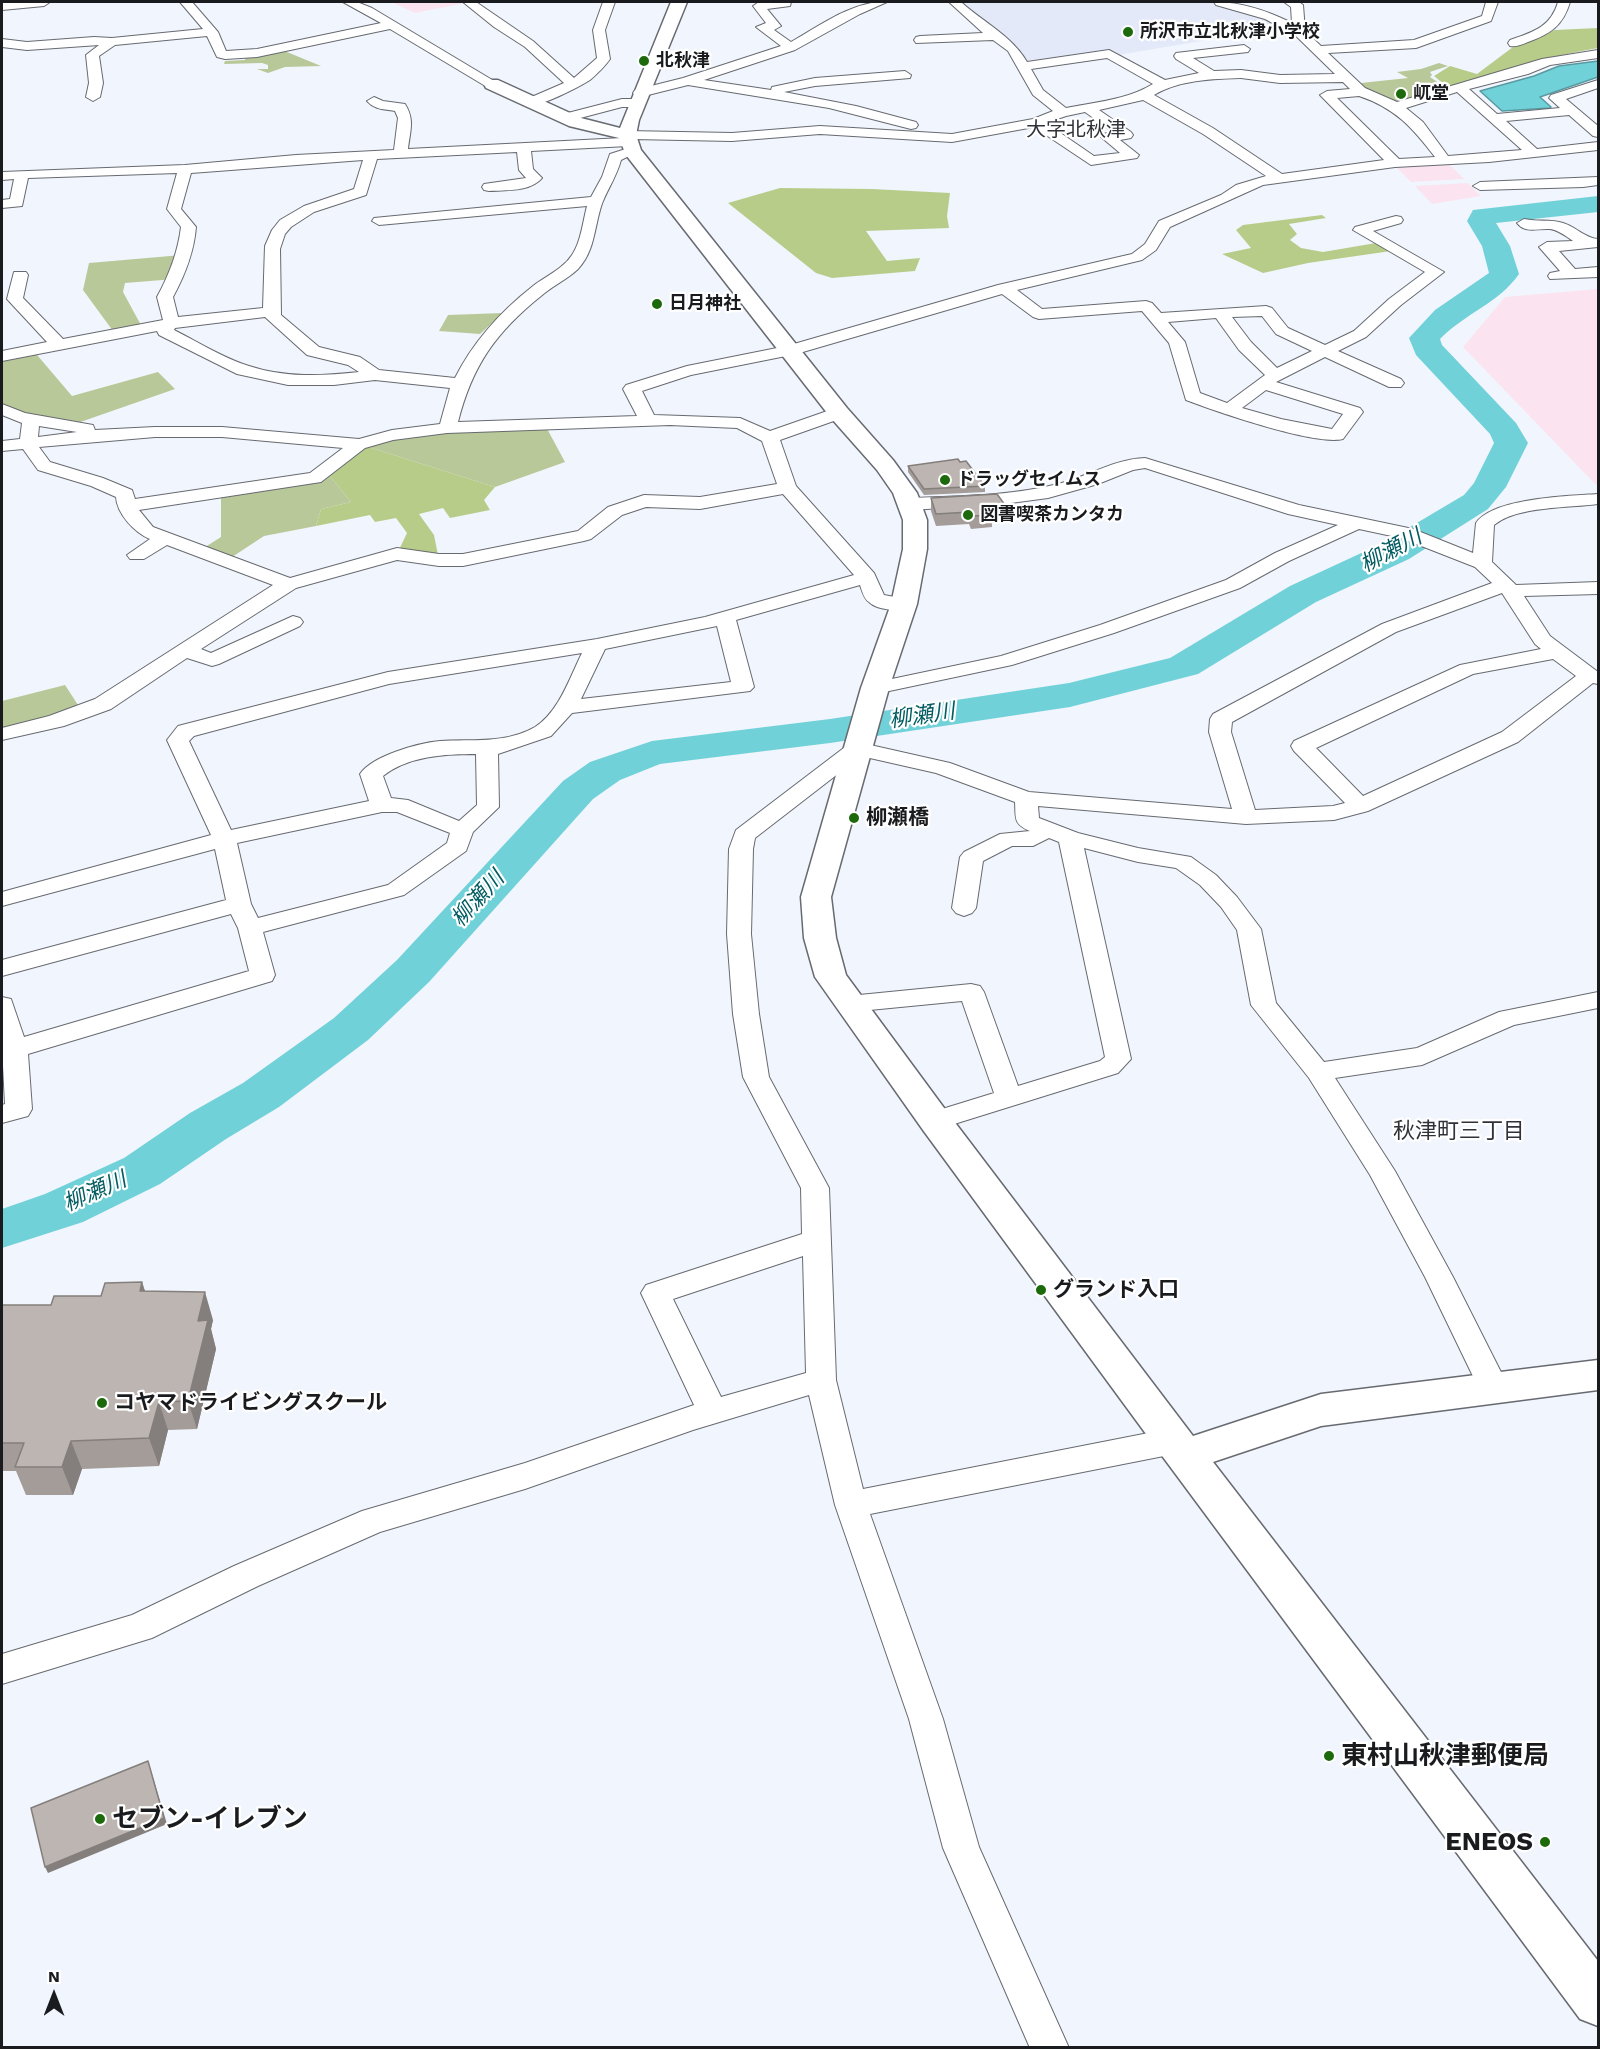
<!DOCTYPE html>
<html>
<head>
<meta charset="utf-8">
<style>
	body { margin:0 }
	#map { position:relative; width:1600px; height:2049px; overflow:hidden; background:#f1f5fd; font-family:"Work Sans",sans-serif }
	canvas { display:block }
	.frame { position:absolute; inset:0; border:3px solid #1a1b1e; pointer-events:none }
	.north { position:absolute; left:24px; top:1965px; width:60px; height:60px; -webkit-text-stroke:4px #fff; paint-order:stroke; rotate:0deg; font-size:16px; font-weight:700; line-height:24px; text-align:center; color:#1a1b1e }
	.north::after { content:''; display:block; margin:auto; width:21px; height:27px; background:#1a1b1e; clip-path:polygon(50% 0,100% 100%,50% 72%,0 100%) }
</style>
</head>
<body>
<div id="map">
<canvas width="1600" height="2049"></canvas>
<div class="frame"></div>
<div class="north">N</div>
</div>
<script>
const context = document.querySelector('canvas').getContext('2d');
context.lineJoin = 'round';
function fill(path, color) {
  context.fillStyle = color;
  context.fill(path, 'evenodd');
}
function trace(path, color, width, dash) {
  context.strokeStyle = color;
  context.lineWidth = width;
  context.lineCap = dash ? 'butt' : 'round';
  context.setLineDash(dash || []);
  context.stroke(path);
}
function write(font, color, halo, rows, align = 'center') {
  context.font = font + ' "Work Sans","Noto Sans JP",sans-serif';
  context.lineWidth = 4.5;
  context.setLineDash([]);
  context.textBaseline = 'middle';
  context.strokeStyle = halo;
  context.fillStyle = color;
  for (const [text, x, y, turn = 0] of rows) {
    context.save();
    context.translate(x, y);
    context.rotate((+turn || 0) * Math.PI / 180);
    context.textAlign = isNaN(turn) ? turn : align;
    if (halo) context.strokeText(text, 0, 0);
    context.fillText(text, 0, 0);
    context.restore();
  }
}
const commercial = new Path2D(`
	M391 2H470L415 13Z
	M1448 163 1464 179 1411 182 1395 166Z
	M1468 183 1481 196 1432 204 1415 186Z
	M1598 289V487L1463 347 1505 297Z`);
const built = new Path2D(`
	M959 2H1213L1263 16 1285 30 1237 35 1118 55 1114 52 1029 64Z`);
const green = new Path2D(`
	M282 50 321 66 285 67 268 73 257 69H268V65L262 63 224 64 225 61 245 60 246 56Z
	M1439 63 1448 66 1430 72 1432 75 1430 77 1445 87 1397 102 1365 89 1361 83 1408 78 1397 72 1421 69Z
	M182 255 175 279 125 283 123 292 142 327 113 331 83 290 89 263Z
	M503 313 480 334 439 331 448 315Z
	M32 349 72 396 158 372 175 389 69 426 20 417 2 409V356Z
	M545 425 565 462 495 487 359 444 392 435Z
	M325 470 351 502 321 509 316 526 264 536 226 561 199 551 221 537V494Z
	M65 685 78 705 74 710 2 730V701Z`);
const forest = new Path2D(`
	M1598 28V48C1548 56 1499 73 1450 89L1434 76 1450 66 1477 74 1517 44 1555 30Z
	M780 188 872 189 950 193 947 216 949 228 866 231 887 261 920 258 915 271 832 278 816 273 728 203Z
	M1322 215 1326 218 1289 224 1297 234 1290 240 1301 248 1323 252 1376 243 1391 251 1308 263 1263 273 1222 254 1251 248 1236 230 1243 225Z
	M359 444 495 487 484 500 490 510 450 518 443 508 419 514 434 535 439 560 397 554 407 533 396 518 375 522 370 515 316 526 321 509 351 502 325 470Z`);
const water = new Path2D(`
	M1598 61V77L1540 97 1551 107 1550 108 1502 111 1480 91 1534 76 1559 66Z`);
const river = new Path2D(`
	M1598 196V212L1496 223 1510 246 1519 274C1499 303 1464 314 1440 339L1442 345 1516 423 1528 443 1506 487 1488 509 1409 559 1316 602 1198 674 1070 707 830 743 660 764 620 780 593 799 429 982 368 1040 279 1107 226 1139 160 1184 83 1222 2 1248V1209L45 1194 124 1158 190 1113 243 1083 334 1018 397 960 563 781 590 762 652 741 830 719 1069 683 1170 658 1290 586 1383 543 1464 495 1474 483 1494 443 1490 434 1416 355 1409 338 1435 310 1489 273 1482 246 1467 221 1473 210Z`);
const street = new Path2D(`
	M2 2H50L44 6 2 10Z
	M180 2H192L218 32 226 51 257 49 381 23 343 2H357L372 8 499 84 497 87H487L390 29 257 57 225 59 217 57 207 36 115 45 99 56 103 83 100 97 93 101 86 97 89 83 86 55 99 45 27 50 2 47V39L27 42 94 37 112 38 203 29Z
	M463 2H476L533 41 574 78 597 58 593 30 603 2H615L605 30 610 59C605 66 597 74 590 80 579 87 539 108 527 105L525 102 527 99 564 83 525 47 494 27Z
	M759 2H791L790 6 767 9 781 26 774 30 791 42C819 26 854 0 887 2L860 14 795 50 704 80 771 90 772 87 815 78 905 71 911 75 910 78 815 86 784 92 856 106 916 122 918 125 916 128 911 129 829 108 688 85 640 97 635 96 633 93 635 90 683 78 781 46 756 27 766 23 753 6Z
	M949 2H961C983 22 1012 36 1027 62L1109 50 1165 80 1199 73 1176 59 1174 56 1176 53 1244 45 1250 49 1248 52 1193 58 1214 71 1241 70 1280 75 1335 74 1295 35 1265 19 1216 5 1214 2C1242 2 1268 11 1292 23L1291 7 1284 2H1299L1303 5 1305 31 1321 46 1414 40 1482 16 1486 2H1498L1491 21 1416 48 1328 53 1365 88 1397 102 1542 59 1598 50V58L1550 65 1528 74 1469 89 1497 114 1560 108 1549 98 1551 95 1598 80V88L1566 99 1598 126V137L1593 136 1569 115 1506 121 1537 149 1598 142V150L1489 162 1395 167 1263 185 1170 227 1156 250 1142 260 1017 290 1042 309 1146 301 1152 303 1161 313 1266 306 1272 308 1288 328 1325 345 1354 331 1389 299 1425 272 1353 230 1355 227 1396 216 1401 217 1403 220 1401 223 1373 231 1444 272 1401 305 1366 337 1338 351 1401 379 1404 383 1401 387H1389L1325 357 1276 382 1360 408 1363 412 1343 439C1315 446 1215 411 1186 400L1169 343 1142 311 1039 319 1033 317 1002 294 796 354 691 375 642 391 654 415 740 418 770 431 833 409H845L848 413 845 417 780 440 796 486 874 573 884 595 911 600 914 604 911 608C900 611 878 611 869 602 864 599 862 591 860 585L736 620 754 687 750 691 572 713 551 736 498 754 499 807 473 832 466 851 404 895 263 932 275 975 272 981 28 1054 32 1109 28 1116 2 1123V1105L5 1104 2 1047V997L11 999 24 1037 249 971 238 928 231 914 2 976V960L226 900 215 849 2 906V892L211 835 167 740 178 726 388 672 597 639 705 617 854 575 783 494 700 509 646 507 622 515 591 539 584 541 463 566H439L397 560 296 588 201 649 211 653 293 616 300 618 303 622 300 626 219 664 212 666 187 658 111 709 64 726 2 740V728L49 716 95 699 273 585 167 545 144 559H130L127 555 150 539C135 533 117 514 116 497L91 486 38 470 23 449 2 451V441L20 439 22 423 2 415V404L25 413 93 425 95 430 155 427H222L359 439 392 430 440 424 450 388 375 380 334 385H288L237 374 159 335 157 331 2 361V351L47 342 7 299 14 272H26L28 275 23 298 63 339 163 320 157 297C169 275 178 252 181 227L167 209 177 173 28 178 22 206 2 208V200L10 199 14 179 2 180V172L185 165 296 155 394 150 398 118 395 111C384 109 375 110 367 101L374 97 383 101 405 104C415 120 410 131 408 149L623 138 620 135 627 131 732 133 820 126 952 134 1033 119 1053 111 1033 95 1008 51 993 40 916 43 914 40 916 37 920 36 983 33ZM1107 58 1153 84C1126 100 1096 102 1066 108L1043 90 1031 69ZM1241 78 1280 83 1343 82 1350 89 1327 91 1320 95 1384 160 1282 174 1213 128 1154 95C1179 80 1212 79 1241 78ZM1457 92 1522 150 1448 156 1423 122 1406 108ZM1359 96C1395 108 1412 127 1435 157L1399 159 1337 98ZM1143 100 1203 134 1266 176 1236 185 1221 195 1159 221 1145 244 1132 254 998 285 787 346 687 366 626 385 623 389 637 416 458 422C472 366 496 332 541 296 552 286 568 279 578 269 596 250 594 224 603 201 609 187 617 175 621 160L639 151 637 148 632 147 610 154 602 177 591 197 374 218 372 221 379 225 587 206C583 221 581 242 572 255 563 269 546 276 533 286 500 312 473 342 455 378L379 370 360 357 319 347 281 315 280 249 285 234 291 227 314 212 366 195 377 159 517 152 519 170 526 178 484 184 482 187 484 190 489 191C506 190 530 192 542 178L533 169 531 151 628 146 633 145 635 142 633 139 732 141 820 134 952 142 1034 127 1091 165 1137 158 1139 155 1120 140 1131 138 1133 135 1131 132 1099 110ZM1085 112 1113 132 1103 134 1101 137 1120 153 1094 156 1046 123 1066 116ZM363 160 354 189 304 206 280 220 272 230 265 246 263 308 178 317 173 297C185 275 194 252 196 227L181 209 191 173ZM1262 316 1276 334 1312 351 1277 368 1251 342 1232 317ZM265 317 307 355 348 365 359 372C322 376 285 378 249 366 223 358 198 342 174 330L175 328ZM1216 318 1239 350 1265 375 1227 403 1200 393 1185 342 1168 322ZM1266 390 1343 414 1332 429 1281 419 1242 408ZM670 425 737 428 762 441 777 484 700 497 644 495 608 507 578 531 463 554H439L397 548 290 578 153 527 139 510 321 482 365 448 393 440 447 433ZM39 426 77 432 38 437ZM155 437H222L343 448 310 473 135 499 132 490 103 478 50 462 39 447ZM717 626 731 682 581 699 605 649ZM582 653C570 677 559 712 535 727 505 744 472 739 440 741 418 743 372 756 360 774L369 801 231 830 189 741 194 736 389 684ZM476 754 477 805 459 821 408 800 391 798 383 776C408 756 445 754 476 754ZM382 812H397L450 833 447 843 388 885 258 918 251 904 237 843Z
	M1558 2H1570C1563 26 1550 34 1528 42 1521 45 1516 47 1510 46L1508 43 1510 40C1533 32 1551 27 1558 2Z
	M622 99H637L644 103 637 107H622L565 122 558 118 560 115Z
	M1598 177V185L1583 187 1480 190 1473 186 1480 182Z
	M1524 219C1537 222 1550 219 1563 223 1576 227 1585 238 1598 239V247L1559 251 1575 269 1598 267V277L1550 279 1548 276 1550 273 1560 271 1539 247 1547 242 1573 241C1566 236 1558 230 1550 229 1537 228 1526 234 1517 223Z
	M1145 458 1299 505 1413 529 1473 553 1476 523C1493 498 1568 496 1598 494V504C1569 508 1517 506 1494 525L1492 562 1516 585 1598 582V594L1524 596 1550 636 1598 672V684L1593 683 1518 742 1368 811 1334 820 1246 824 1038 806 1039 818 1078 833 1138 848 1191 857 1216 875 1237 897 1261 929 1276 1003 1324 1062 1417 1048 1499 1012 1598 992V1008L1514 1025 1422 1065 1335 1078 1395 1171 1453 1277 1509 1388 1505 1397 1494 1400 1483 1397 1425 1277 1370 1175 1309 1078 1251 1005 1237 930 1221 907 1200 885 1176 868 1138 862 1084 848 1131 1059 1118 1073 935 1130 926 1128 922 1121 926 1114 994 1093 962 1001 849 1012 840 1010 836 1004 840 998 849 996 971 984 980 986 984 992 1018 1086 1100 1061 1105 1057 1059 842 1049 838 1033 846H1012L983 861 976 908 972 913 964 916 956 913 952 908 960 857 964 852 1000 834 1030 831C1013 824 1016 818 1015 802L936 773 861 756 755 838 753 849 751 934 759 1014 769 1077 829 1188 836 1380 863 1489 1174 1428 1185 1432 1190 1441 1185 1450 1174 1454 870 1514 943 1719 979 1847 1069 2048H1030L943 1848 909 1719 835 1505 809 1395 693 1430 525 1489 380 1532 258 1586 152 1638 2 1684V1654L132 1615 234 1566 362 1511 525 1463 694 1405 641 1293 646 1285 802 1234 801 1188 743 1077 733 1014 727 934 729 849 736 830 849 744 857 742 950 763 1029 792 1232 809 1209 732 1210 719 1213 714 1382 624 1492 583 1475 567 1401 538 1359 529 1289 561 1240 588 1114 633 1012 665 875 694 868 692 864 688 868 684 1001 656 1100 625 1226 580 1275 553 1338 525 1288 514 1145 468 1133 470 1098 484 1048 498 1003 504 911 510 904 508 902 504 904 500 911 498C960 496 1010 496 1058 484 1087 477 1114 459 1145 458ZM1502 593 1535 644 1541 649 1460 665 1294 741 1291 746 1294 751 1345 803 1333 806 1255 810 1231 732 1232 722 1396 632ZM1553 659 1576 676 1502 732 1363 796 1316 748 1473 674ZM803 1256 806 1373 721 1397 673 1299Z`);
const secondary = new Path2D(`
	M671 2H687L639 120 636 135 641 150 847 408 893 460 917 493 927 520V549L917 604 889 688 831 897 836 938 846 975 947 1112 1193 1436 1321 1394 1598 1360V1390L1321 1426 1213 1462 1598 1961V2026L1580 2019 1160 1453 923 1130 815 977 804 938 801 897 861 688 891 604 903 549V520L893 493 877 470 831 418 626 155 619 138 569 126 486 88 484 84 486 80H498L581 118 620 128Z`);
const wall = new Path2D(`
	M908 466 985 486V492L924 495 908 472Z
	M931 498 1008 509 1007 522 992 523V527L971 529 969 524 936 526 931 511Z
	M142 1282 145 1291 213 1320 211 1329 216 1349 197 1429 168 1430 159 1466 82 1469 73 1495H26L16 1471H2V1305H51L101 1296Z`);
const shadedWall = new Path2D(`
	M142 1282 151 1310 140 1291Z
	M205 1292 213 1320 211 1329 216 1349 197 1429 188 1401 198 1321Z
	M159 1402 168 1430 159 1466 149 1438Z
	M71 1441 82 1469 73 1495 62 1467Z
	M148 1761 167 1824 48 1873 45 1867Z`);
const building = new Path2D(`
	M958 459 960 462 966 461 985 486 924 489 908 466Z
	M997 494 1008 509 991 510 993 515 972 516 970 512 936 514 931 498Z
	M142 1282 140 1291 205 1292 198 1321 208 1320 188 1401 159 1402 149 1438 71 1441 62 1467H15L24 1443H2V1305H51L54 1296H101L105 1283Z
	M148 1761 164 1818 45 1867 31 1808Z`);
const markers = [
	[1128,32,6,"#1c6a0b"],
	[644,61,6,"#1c6a0b"],
	[1401,94,6,"#1c6a0b"],
	[657,304,6,"#1c6a0b"],
	[945,480,6,"#1c6a0b"],
	[968,515,6,"#1c6a0b"],
	[854,818,6,"#1c6a0b"],
	[1041,1290,6,"#1c6a0b"],
	[102,1403,6,"#1c6a0b"],
	[1329,1756,6,"#1c6a0b"],
	[100,1819,6,"#1c6a0b"],
	[1545,1842,6,"#1c6a0b"]
];
const farPoinames = [
	["所沢市立北秋津小学校",1140,32],
	["北秋津",656,61],
	["屼堂",1413,94],
	["日月神社",669,304],
	["ドラッグセイムス",957,480],
	["図書喫茶カンタカ",980,515]
];
const farQuarternames = [
	["大字北秋津",1076,130]
];
const poiNames = [
	["柳瀬橋",866,818],
	["グランド入口",1053,1290],
	["コヤマドライビングスクール",114,1403]
];
const waterNames = [
	["柳瀬川",1391,551,-28],
	["柳瀬川",922,716,-8],
	["柳瀬川",478,899,-48],
	["柳瀬川",95,1192,-24]
];
const neighbourhoodNames = [
	["秋津町三丁目",1459,1132]
];
const nearPoinames = [
	["東村山秋津郵便局",1341,1756],
	["セブン-イレブン",112,1819],
	["ENEOS",1533,1842,"right"]
];
fill(commercial, '#fbe4f0');
fill(built, '#e3e9f8');
fill(green, '#b9c899');
fill(forest, '#b8cc8a');
fill(water, '#71d1d9');
trace(water, '#579aa1', 1.5);
fill(river, '#71d1d9');
trace(street, '#676a70', 2);
trace(secondary, '#676a70', 3);
fill(street, '#fff');
fill(secondary, '#fff');
fill(wall, '#a39c98');
fill(shadedWall, '#847f7c');
fill(building, '#bdb5b1');
trace(building, '#847f7c', 1.5);
for (const [x, y, r, color] of markers) {
  const dot = new Path2D();
  dot.arc(x, y, r, 0, 2 * Math.PI);
  context.fillStyle = color;
  context.fill(dot);
  trace(dot, '#fff', 2);
}
write('bold 18px', '#1a1b1e', '#fff', farPoinames, 'left');
write('20px', '#2f3238', '#fff', farQuarternames);
write('bold 21px', '#1a1b1e', '#fff', poiNames, 'left');
write('italic 22px', '#035c62', '#fff', waterNames);
write('22px', '#2f3238', '#fff', neighbourhoodNames);
write('bold 26px', '#1a1b1e', '#fff', nearPoinames, 'left');
</script>
</body>
</html>
